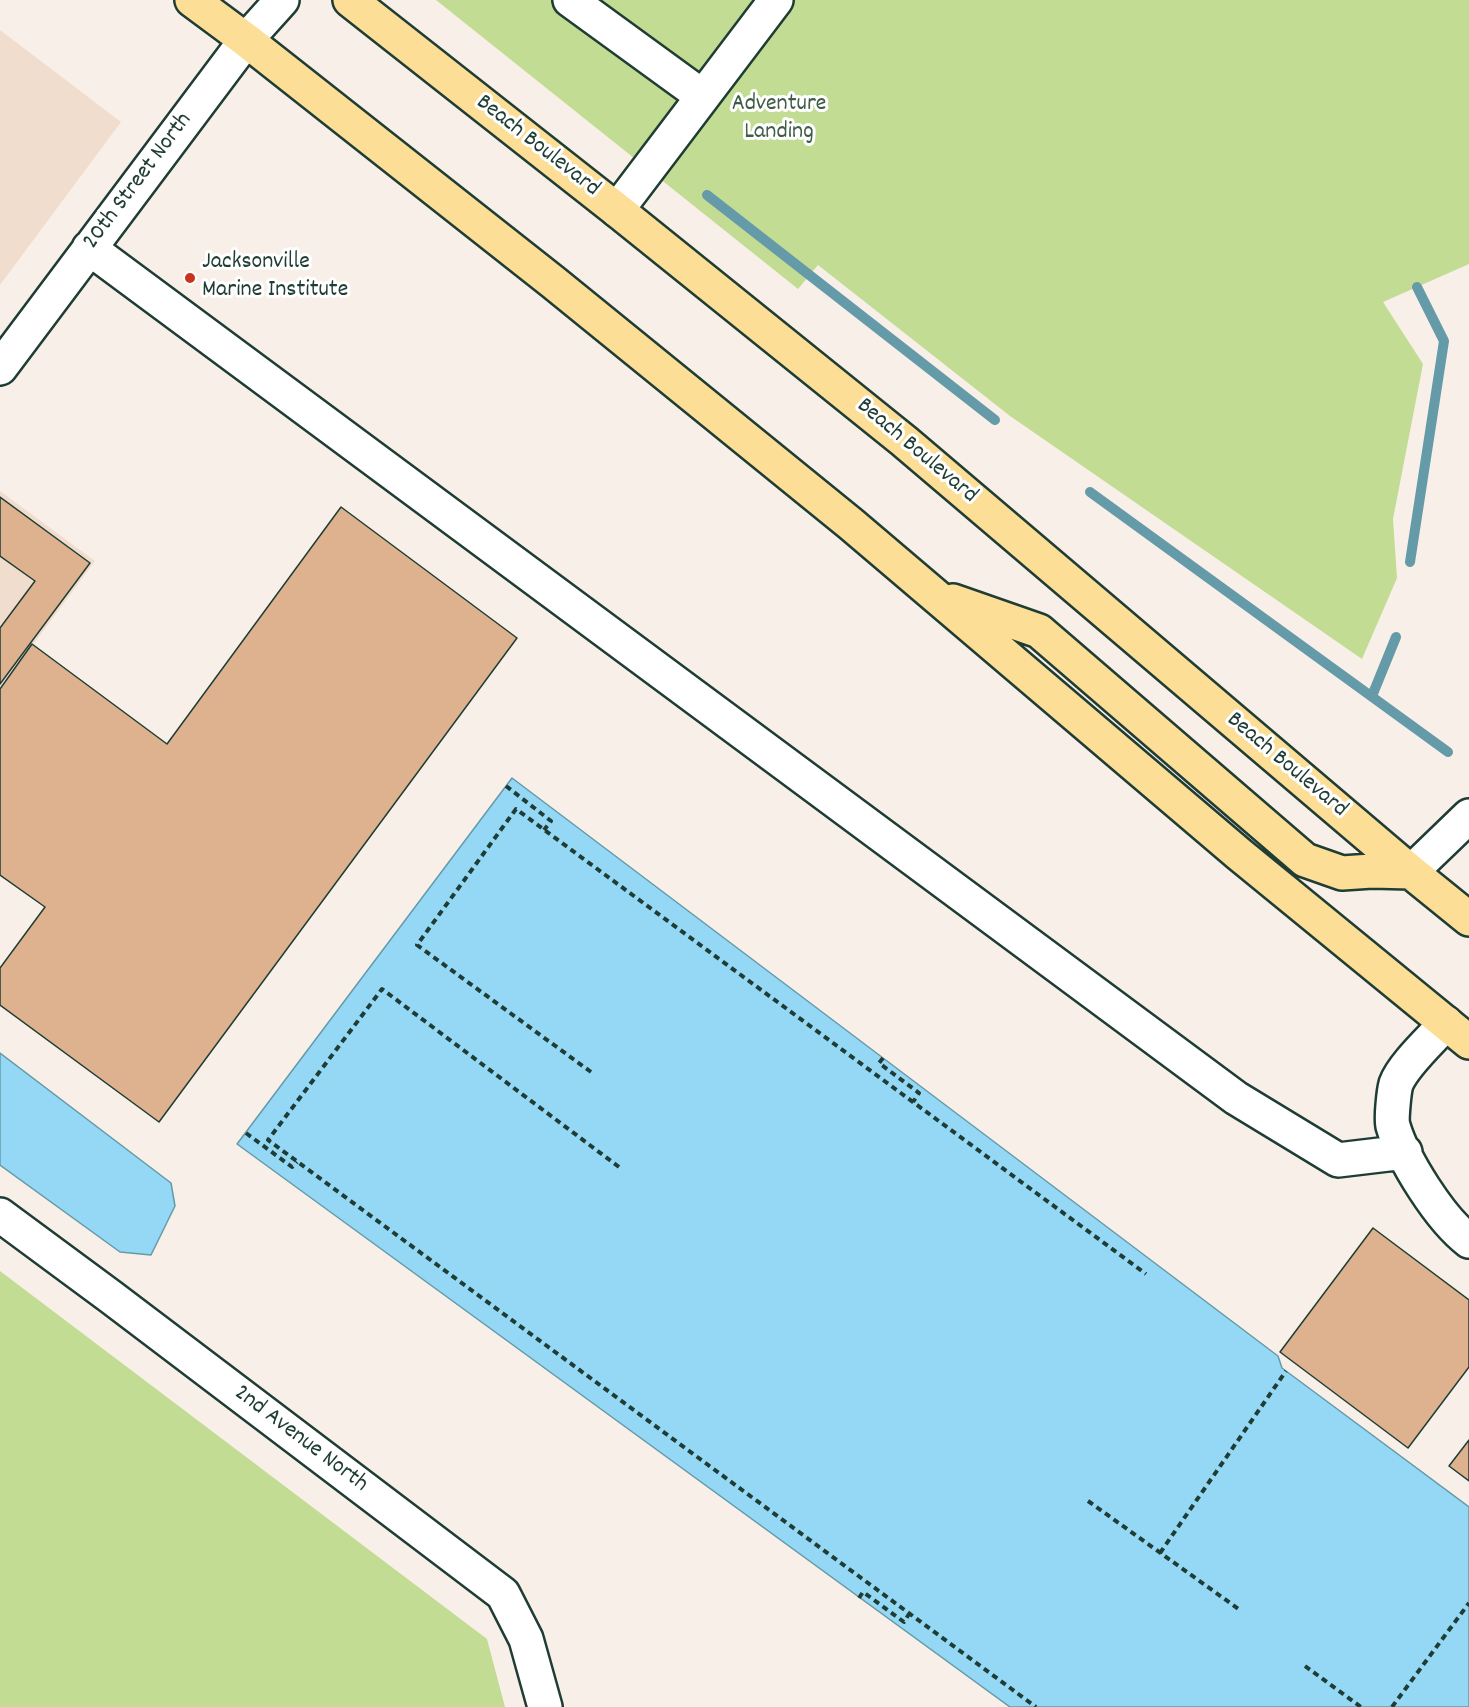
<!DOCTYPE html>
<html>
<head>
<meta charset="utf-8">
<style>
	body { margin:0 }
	canvas { display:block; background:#f8f0e8 }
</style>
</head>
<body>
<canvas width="1469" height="1707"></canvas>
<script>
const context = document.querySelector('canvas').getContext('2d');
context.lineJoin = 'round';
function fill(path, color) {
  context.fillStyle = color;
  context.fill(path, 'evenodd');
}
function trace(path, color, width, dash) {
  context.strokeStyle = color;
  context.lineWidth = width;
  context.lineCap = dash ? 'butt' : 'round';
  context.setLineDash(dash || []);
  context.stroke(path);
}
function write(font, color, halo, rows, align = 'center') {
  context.font = font + ' Dekko,sans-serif';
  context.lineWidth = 6;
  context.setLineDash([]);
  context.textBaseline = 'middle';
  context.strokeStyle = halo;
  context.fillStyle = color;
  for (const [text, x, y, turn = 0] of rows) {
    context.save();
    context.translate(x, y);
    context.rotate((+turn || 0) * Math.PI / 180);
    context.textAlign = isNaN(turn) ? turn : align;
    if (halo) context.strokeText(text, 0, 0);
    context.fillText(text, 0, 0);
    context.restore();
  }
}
const built = new Path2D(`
	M0 30 121 122 0 285Z
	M0 491 95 561 0 689Z`);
const green = new Path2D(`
	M436 0H1469V264L1383 302 1423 364 1393 519 1397 578 1362 659 1010 416 818 265 798 289Z
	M0 1271 487 1639 505 1707H0Z`);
const water = new Path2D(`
	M512 778 1278 1356 1282 1368 1469 1507V1707H1010L237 1144Z
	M0 1053 171 1183 175 1206 151 1255 120 1252 0 1165Z`);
const stream = new Path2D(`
	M707 195 995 420
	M1090 492 1448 752
	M1410 562 1444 341 1417 287
	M1372 696 1396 637`);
const building = new Path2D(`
	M0 497 90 563 0 684V628L35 581 0 556Z
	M341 507 517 638 159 1122 0 1005V968L45 907 0 875V689L32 644 167 744Z
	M1373 1228 1469 1300V1367L1408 1448 1280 1352Z
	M1469 1440V1481L1449 1466Z`);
const path = new Path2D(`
	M506 786 551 821 544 830
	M883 1058 879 1063 919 1093 913 1102
	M591 1072 417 945 516 809 1146 1274
	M246 1133 292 1167 297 1162
	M619 1167 382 989 268 1140 1036 1707
	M1088 1501 1240 1610
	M1160 1553 1286 1371
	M859 1598 863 1592 904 1622 909 1614
	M1305 1666 1361 1707
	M1392 1707 1469 1603`);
const minor = new Path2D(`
	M570 0 702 96
	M617 210 776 0
	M89 248 1236 1098 1338 1160 1405 1152
	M0 368 246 40 282 0
	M1411 872 1469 816
	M1446 1023C1432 1039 1403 1065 1396 1084 1394 1091 1391 1119 1393 1126 1403 1160 1440 1219 1469 1241
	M0 1215 111 1297 503 1594 526 1639 545 1707`);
const highway = new Path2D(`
	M192 0 246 40 553 282 851 524 1239 854 1469 1042
	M350 0 617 210 904 441 1411 872 1469 919
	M953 601 1039 631 1305 860 1342 873 1372 871 1411 872`);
const markers = [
	[190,278,6,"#c8321e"]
];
const parkNames = [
	["Adventure",779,106],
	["Landing",779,134]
];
const streetNames = [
	["Beach Boulevard",537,147,38],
	["20th Street North",139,182,-53],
	["Beach Boulevard",916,452,40],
	["Beach Boulevard",1286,766,40],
	["2nd Avenue North",300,1440,37]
];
const poiNames = [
	["Jacksonville",202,264],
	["Marine Institute",202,292]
];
fill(built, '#f0ddcd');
fill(green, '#c2dc93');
fill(water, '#94d8f6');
trace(water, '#659aa8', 1.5);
trace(stream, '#659aa8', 10);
fill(building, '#deb28e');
trace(building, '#1f3d34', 1.5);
trace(minor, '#1f3d34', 38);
trace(highway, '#1f3d34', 38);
trace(path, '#1f3d34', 4, [6, 4.5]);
trace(minor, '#fff', 33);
trace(highway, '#fcde96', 33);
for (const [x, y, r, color] of markers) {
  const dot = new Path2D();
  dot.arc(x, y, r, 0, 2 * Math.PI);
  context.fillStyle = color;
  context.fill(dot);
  trace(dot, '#fff', 2);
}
write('24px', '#405d47', '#fff', parkNames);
write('24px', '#1f3d34', '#fff', streetNames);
write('24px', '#1f3d34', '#fff', poiNames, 'left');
</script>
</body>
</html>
